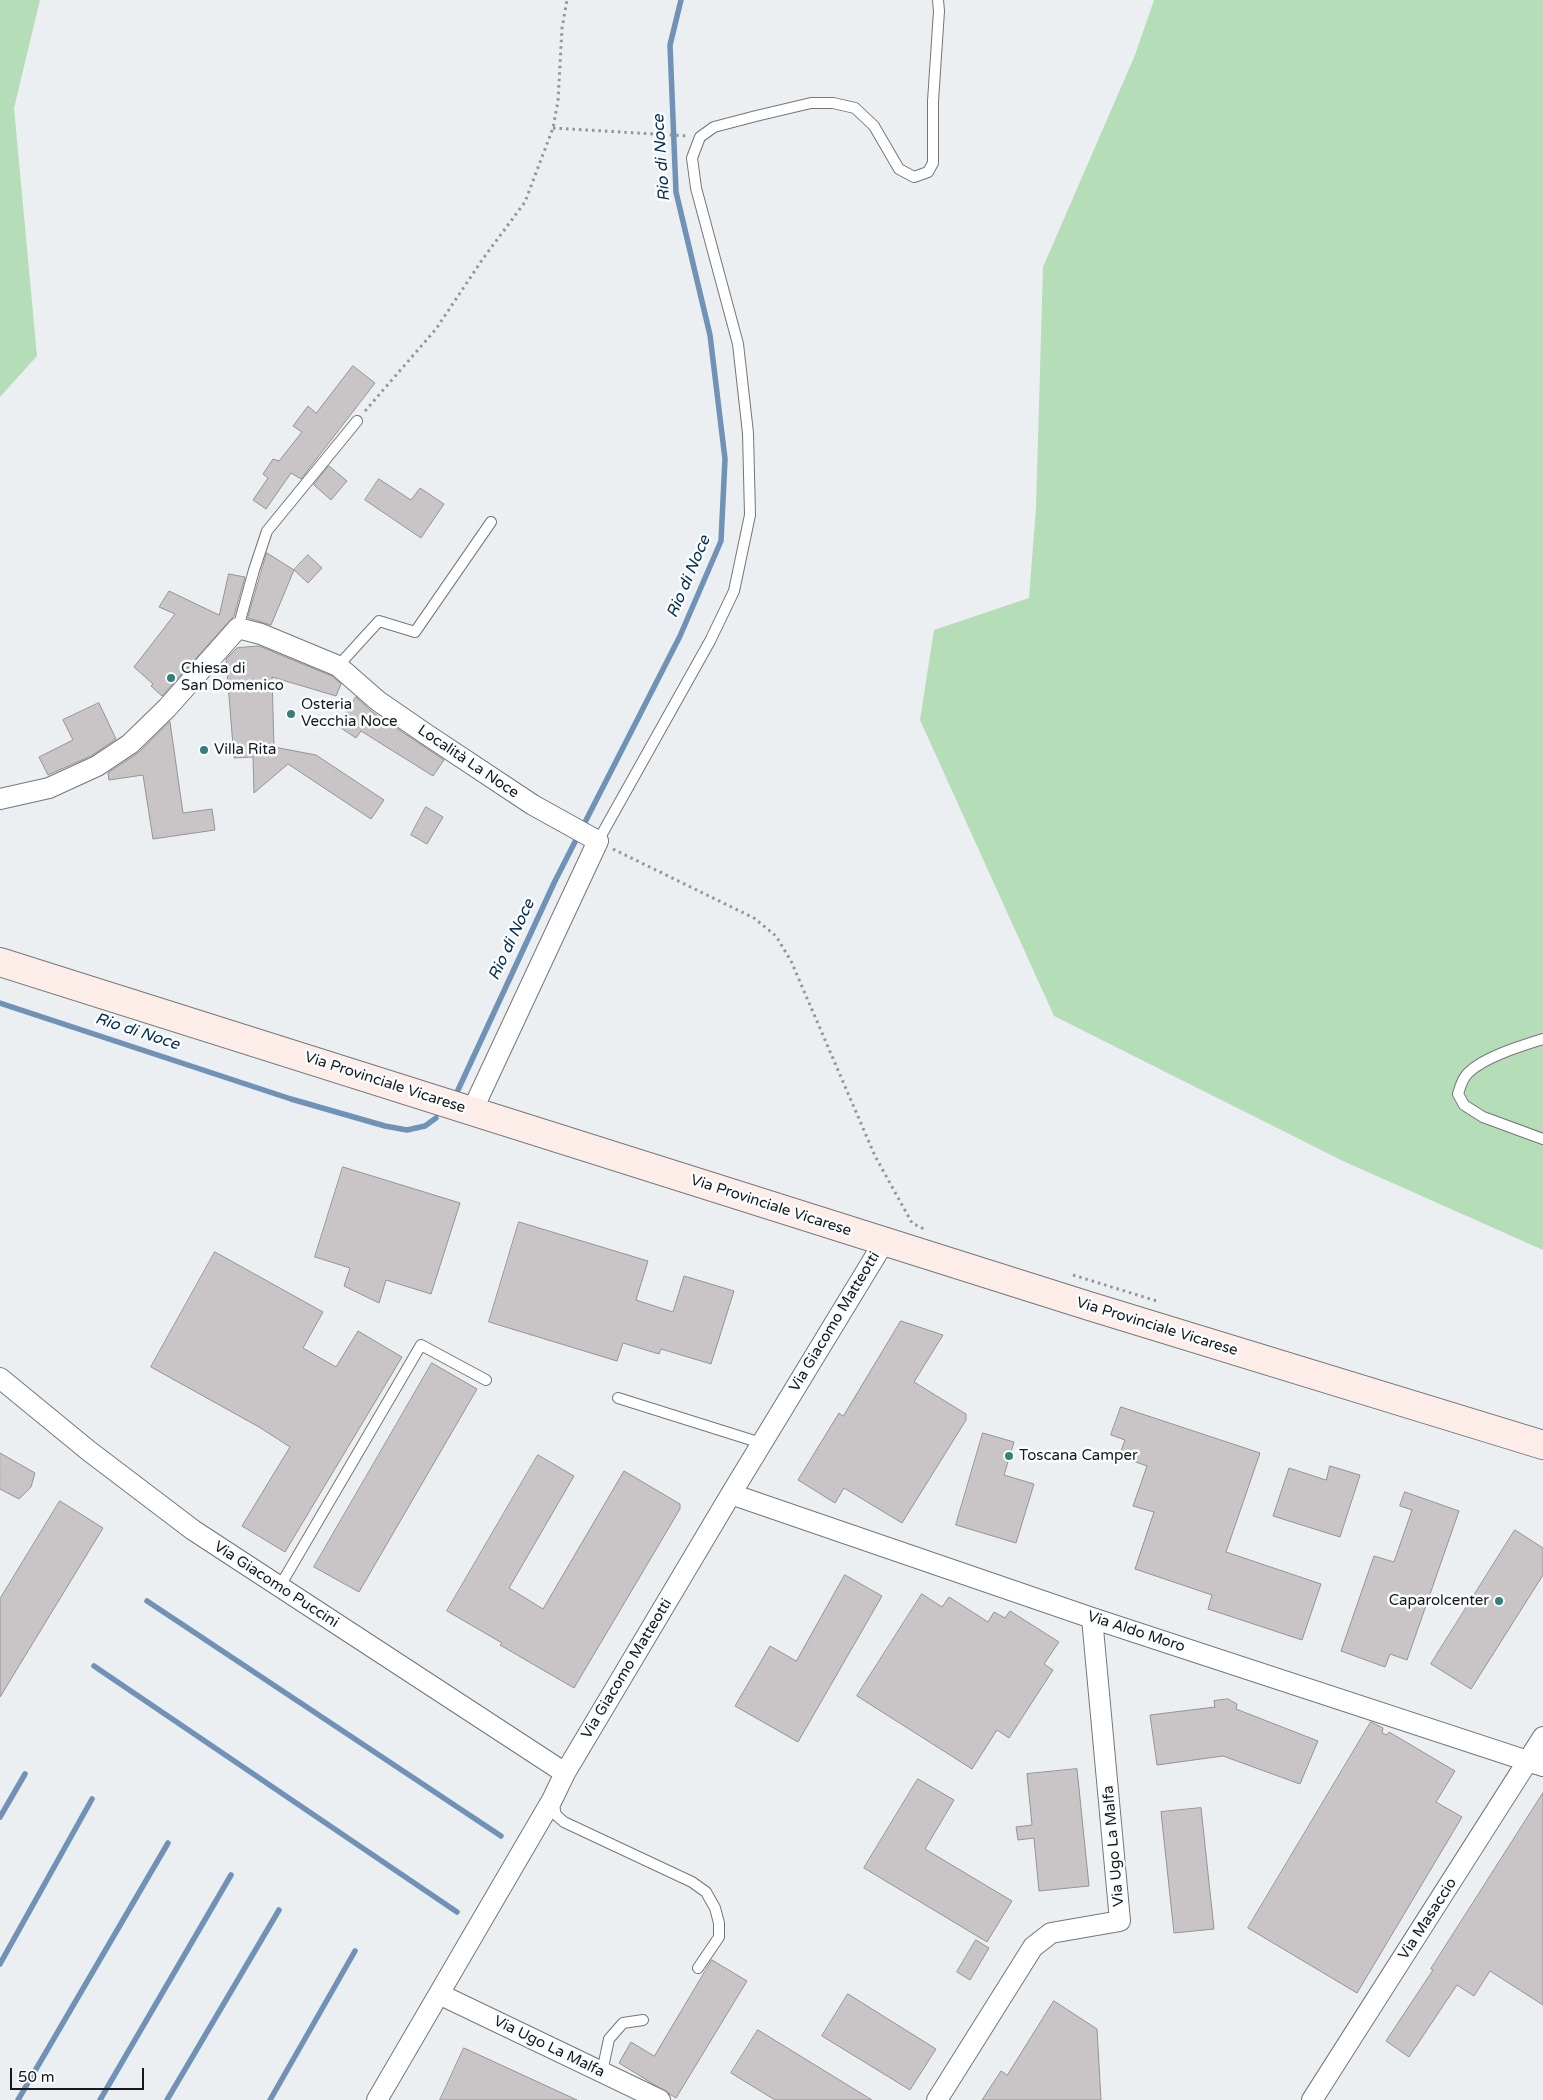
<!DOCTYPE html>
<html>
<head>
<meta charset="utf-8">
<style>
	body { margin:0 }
	#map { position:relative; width:1543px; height:2100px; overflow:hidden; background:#eceff2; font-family:"Varela Round",sans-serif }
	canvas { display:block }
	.scale { position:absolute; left:10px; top:2068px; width:134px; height:22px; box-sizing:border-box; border:2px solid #171819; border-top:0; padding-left:6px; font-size:15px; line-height:18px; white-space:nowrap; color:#171819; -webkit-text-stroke:4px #fafdff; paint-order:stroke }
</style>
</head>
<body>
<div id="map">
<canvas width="1543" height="2100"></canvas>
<div class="scale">50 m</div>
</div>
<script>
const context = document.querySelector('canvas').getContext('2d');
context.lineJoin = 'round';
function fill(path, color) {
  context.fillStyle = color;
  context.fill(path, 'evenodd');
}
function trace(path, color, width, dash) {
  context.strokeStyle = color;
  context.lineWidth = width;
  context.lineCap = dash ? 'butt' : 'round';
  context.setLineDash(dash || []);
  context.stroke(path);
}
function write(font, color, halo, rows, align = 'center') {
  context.font = font + ' "Varela Round",sans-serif';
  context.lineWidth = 5;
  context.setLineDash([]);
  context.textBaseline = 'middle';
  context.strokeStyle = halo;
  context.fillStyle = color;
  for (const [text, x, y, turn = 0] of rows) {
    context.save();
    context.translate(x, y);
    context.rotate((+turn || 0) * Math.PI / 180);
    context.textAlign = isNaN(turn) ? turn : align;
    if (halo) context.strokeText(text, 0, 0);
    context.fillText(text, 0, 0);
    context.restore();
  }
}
const green = new Path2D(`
	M0 0H40L14 108 37 356 0 397Z
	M1154 0H1543V1250L1343 1161 1054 1016 920 720 934 630 1029 598 1036 508 1043 267 1135 55Z`);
const stream = new Path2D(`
	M0 1003 291 1099 385 1126 407 1130 425 1126 436 1118
	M458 1090 555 881 680 636 721 541 725 459 710 335 676 192 670 45 681 0
	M147 1601 501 1836
	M94 1666 457 1912
	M0 1817 25 1774
	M0 1964 92 1799
	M18 2100 168 1843
	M100 2100 231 1875
	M167 2100 279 1910
	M270 2100 355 1951`);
const building = new Path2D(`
	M353 366 375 383 301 479 291 473 266 509 253 500 268 478 263 474 273 459 279 461 302 432 293 426 308 406 316 413Z
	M329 466 347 481 331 500 314 485Z
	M379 479 411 500 420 488 444 504 421 538 365 500Z
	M267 553 294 570 271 625 248 618Z
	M308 555 322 568 308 583 294 570Z
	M229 574 245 577 234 616 162 696 151 686 153 684 134 667 175 614 159 607 169 591 219 615Z
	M259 646 332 676 341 684 336 696 272 677 274 747 316 755 384 800 371 819 288 764 254 793 253 757 234 758 226 659 237 648Z
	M356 697 371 711 444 760 433 776 361 731 356 738 338 726Z
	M99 703 116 739 91 756 48 775 39 757 73 740 63 720Z
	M170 722 183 813 212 809 215 830 153 839 143 775 109 780 108 773 138 753Z
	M426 807 443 817 427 844 411 835Z
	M343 1167 460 1203 431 1294 386 1280 379 1303 344 1286 350 1268 315 1257Z
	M519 1222 648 1261 636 1300 673 1312 684 1276 734 1291 711 1364 661 1349 659 1354 623 1343 617 1361 489 1322Z
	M215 1252 323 1312 303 1348 336 1367 358 1331 402 1357 285 1552 242 1526 290 1447 259 1427 151 1367Z
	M901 1321 943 1335 914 1382 966 1414V1420L902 1523 844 1488 835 1503 798 1480 839 1413 843 1416Z
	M432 1363 477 1389 359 1592 314 1567Z
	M1121 1407 1260 1453 1226 1552 1321 1584 1302 1640 1208 1609 1212 1595 1135 1569 1154 1512 1133 1506 1147 1466 1119 1456 1125 1440 1111 1435Z
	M983 1433 1014 1442 1004 1475 1034 1484 1016 1543 956 1525Z
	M0 1453 35 1473 31 1487 19 1499 0 1489Z
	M538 1455 574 1476 509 1588 543 1609 624 1471 680 1504V1509L574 1688 500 1645 502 1643 447 1611Z
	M1330 1466 1360 1475 1340 1537 1273 1516 1289 1468 1326 1480Z
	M1405 1492 1459 1511 1407 1660 1390 1654 1385 1667 1341 1651 1374 1556 1394 1562 1412 1510 1400 1506Z
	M60 1501 103 1528 0 1697V1599Z
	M1515 1530 1543 1548V1575L1471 1689 1431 1664Z
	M845 1575 882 1596 798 1742 735 1706 770 1646 796 1661Z
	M922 1594 942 1607 949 1597 988 1622 994 1612 1005 1618 1010 1611 1059 1642 1044 1664 1053 1670 1009 1738 997 1730 972 1769 857 1696Z
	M1228 1699 1237 1704 1236 1709 1318 1741 1300 1784 1223 1756 1157 1765 1150 1715 1215 1707 1214 1701Z
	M1371 1722 1383 1728 1382 1733 1387 1735 1389 1732 1455 1771 1436 1802 1462 1817 1357 1993 1248 1928Z
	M1077 1769 1089 1886 1039 1891 1034 1838 1018 1840 1016 1827 1032 1825 1027 1774Z
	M918 1779 954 1800 925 1849 1012 1901 987 1942 864 1868Z
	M1543 1793V2005L1490 1971 1474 1996 1457 1985 1409 2057 1386 2041 1433 1970 1431 1969Z
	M1201 1808 1214 1929 1174 1933 1161 1812Z
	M976 1940 989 1948 970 1980 957 1972Z
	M712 1960 747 1981 676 2098 619 2063 631 2042 654 2056Z
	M848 1994 936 2049 910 2090 822 2036Z
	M1054 2001 1097 2029 1101 2100H982L1001 2071 1007 2075Z
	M758 2030 872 2100H775L731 2073Z
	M464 2048 577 2100H440Z`);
const path = new Path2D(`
	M553 128 688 136
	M365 411 436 329 482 260 525 202 553 128 558 101 562 28 567 0
	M613 849 754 918 776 936 791 961 875 1156 912 1223 924 1229
	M1073 1275 1160 1302`);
const service = new Path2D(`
	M238 628 254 570 267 531 357 421
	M338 666 379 621 415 632 491 522
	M598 841 710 641 734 591 750 515 748 433 738 344 696 188 692 158 700 137 714 127 756 116 811 103H833L855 108 874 126 899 169 914 177 928 172 933 163V101L939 11 938 0
	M1543 1039C1521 1046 1484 1057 1468 1073 1462 1079 1460 1087 1458 1094L1464 1105 1483 1117 1543 1139
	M618 1398 761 1443
	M280 1586 421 1345 486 1380
	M553 1801 556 1815 564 1822 692 1882 706 1892 715 1908 719 1923V1937L698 1968
	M602 2072 609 2039 623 2023 643 2020`);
const minor = new Path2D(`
	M0 799 49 788 97 766 130 744 167 708 238 628 261 634 338 666 378 701 426 734 533 805 598 841 472 1111
	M0 1378 89 1451 193 1530 565 1773
	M731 1494 1092 1618 1543 1766
	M439 1994 660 2100
	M377 2100 552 1800 565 1773 731 1494 884 1242
	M937 2100 1033 1947 1051 1933 1120 1921 1092 1618
	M1312 2100 1543 1737`);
const secondary = new Path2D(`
	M0 962 1089 1306 1543 1445`);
const markers = [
	[171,678,5,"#367e79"],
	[291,714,5,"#367e79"],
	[204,750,5,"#367e79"],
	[1009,1456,5,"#367e79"],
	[1499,1601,5,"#367e79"]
];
const poiNames = [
	["Chiesa di",181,669],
	["San Domenico",181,686],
	["Osteria",301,705],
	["Vecchia Noce",301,722],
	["Villa Rita",214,750],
	["Toscana Camper",1019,1456],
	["Caparolcenter",1489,1601,"right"]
];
const streetNames = [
	["Località La Noce",468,762,34],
	["Via Provinciale Vicarese",385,1083,18],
	["Via Provinciale Vicarese",771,1206,18],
	["Via Giacomo Matteotti",835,1322,-59],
	["Via Provinciale Vicarese",1157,1327,17],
	["Via Giacomo Puccini",276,1585,33],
	["Via Aldo Moro",1136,1632,18],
	["Via Giacomo Matteotti",627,1669,-59],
	["Via Ugo La Malfa",1114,1846,-95],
	["Via Masaccio",1428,1919,-57],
	["Via Ugo La Malfa",549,2047,26]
];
const waterNames = [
	["Rio di Noce",662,158,-94],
	["Rio di Noce",689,577,-67],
	["Rio di Noce",512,940,-65],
	["Rio di Noce",137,1032,18]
];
fill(green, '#b5ddb8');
trace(stream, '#6f92b6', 5.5);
fill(building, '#c9c5c6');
trace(building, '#969294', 1);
trace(service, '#747679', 12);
trace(minor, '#747679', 22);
trace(secondary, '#747679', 30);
trace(path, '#939698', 3, [2.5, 4]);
trace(service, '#fff', 10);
trace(minor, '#fff', 20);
trace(secondary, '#fcede8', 28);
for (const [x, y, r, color] of markers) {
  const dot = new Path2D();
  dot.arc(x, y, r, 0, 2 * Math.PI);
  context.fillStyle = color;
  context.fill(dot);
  trace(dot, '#fafdff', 2);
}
write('15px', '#171819', '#fafdff', poiNames, 'left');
write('15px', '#171819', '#fafdff', streetNames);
write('italic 16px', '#062c4c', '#fafdff', waterNames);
</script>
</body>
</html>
